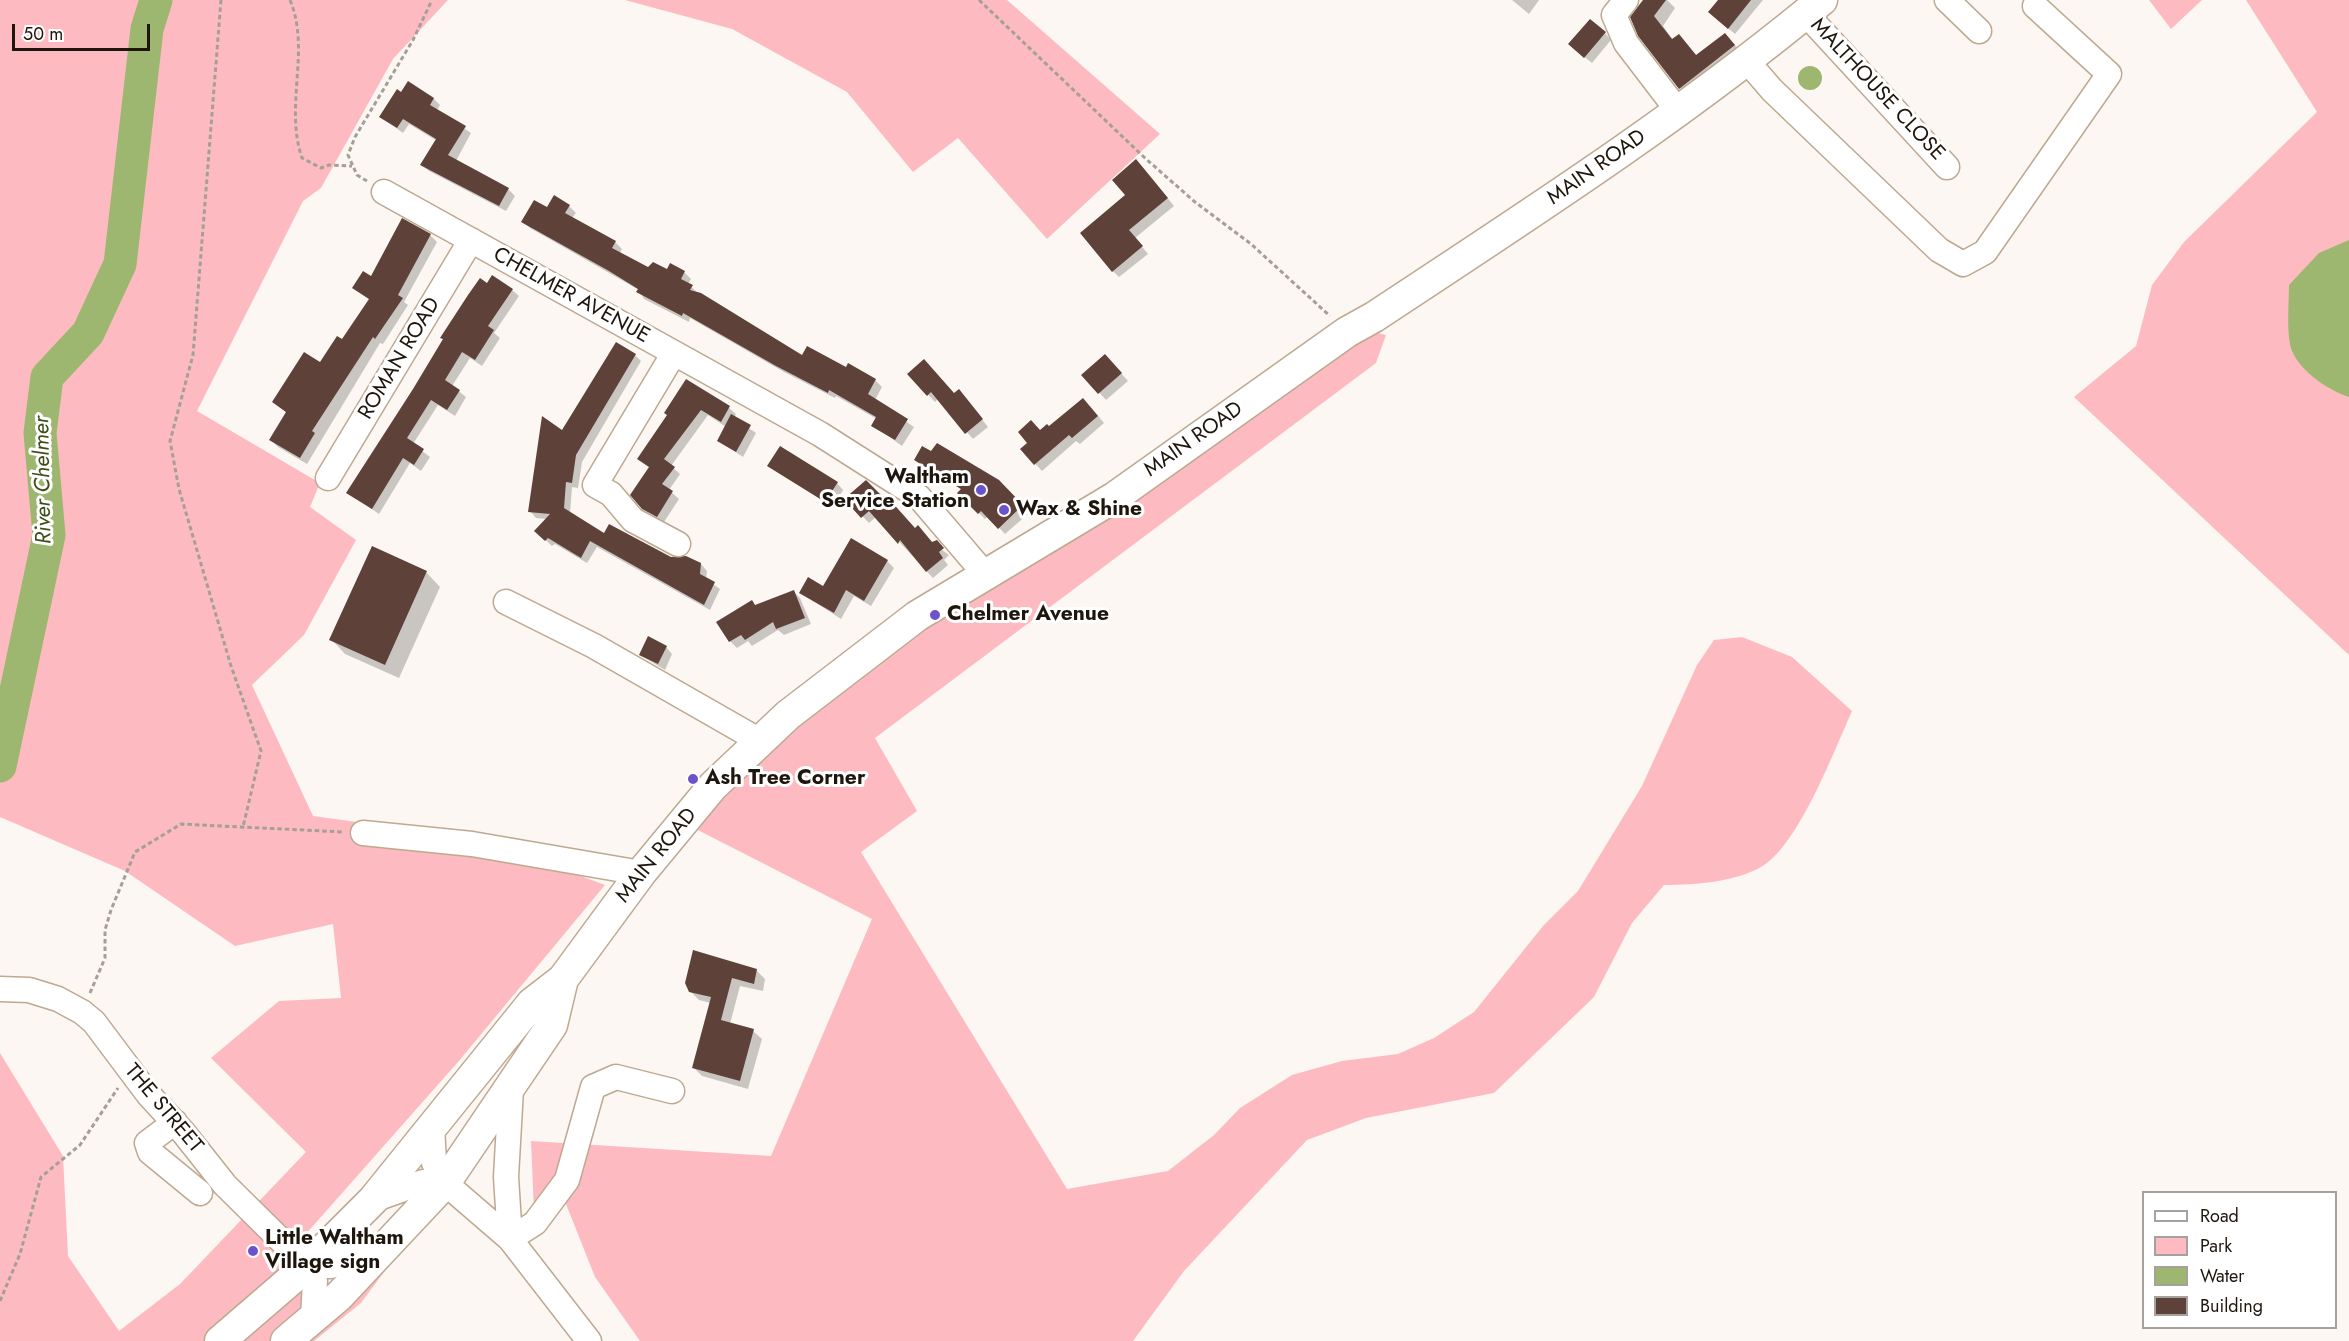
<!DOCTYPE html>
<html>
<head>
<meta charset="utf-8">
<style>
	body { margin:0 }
	#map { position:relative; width:2349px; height:1341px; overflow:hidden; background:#fcf7f2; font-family:Jost,sans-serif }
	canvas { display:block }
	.legend { position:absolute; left:2142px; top:1191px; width:195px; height:138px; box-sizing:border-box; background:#fff; border:2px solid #a5a29e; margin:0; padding:8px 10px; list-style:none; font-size:18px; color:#1e160d }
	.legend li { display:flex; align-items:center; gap:12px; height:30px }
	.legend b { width:30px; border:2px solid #a5a29e }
	.scale { position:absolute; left:12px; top:24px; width:138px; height:27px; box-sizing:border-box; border:3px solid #1e160d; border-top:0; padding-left:8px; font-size:18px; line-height:21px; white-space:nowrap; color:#1e160d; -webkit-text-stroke:4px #fff; paint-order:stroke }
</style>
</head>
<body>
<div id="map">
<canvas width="2349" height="1341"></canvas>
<ul class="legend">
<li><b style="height:8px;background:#fff"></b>Road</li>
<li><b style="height:16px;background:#fdbbc1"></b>Park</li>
<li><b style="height:16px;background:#9eb770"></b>Water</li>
<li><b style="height:16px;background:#5e4239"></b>Building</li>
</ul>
<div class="scale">50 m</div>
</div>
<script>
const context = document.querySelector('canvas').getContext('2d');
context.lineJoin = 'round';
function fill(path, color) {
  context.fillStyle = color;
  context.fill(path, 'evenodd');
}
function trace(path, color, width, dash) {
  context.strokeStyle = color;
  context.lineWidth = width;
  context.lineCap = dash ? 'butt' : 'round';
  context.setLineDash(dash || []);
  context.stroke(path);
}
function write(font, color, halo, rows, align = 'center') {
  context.font = font + ' Jost,sans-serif';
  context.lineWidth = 6;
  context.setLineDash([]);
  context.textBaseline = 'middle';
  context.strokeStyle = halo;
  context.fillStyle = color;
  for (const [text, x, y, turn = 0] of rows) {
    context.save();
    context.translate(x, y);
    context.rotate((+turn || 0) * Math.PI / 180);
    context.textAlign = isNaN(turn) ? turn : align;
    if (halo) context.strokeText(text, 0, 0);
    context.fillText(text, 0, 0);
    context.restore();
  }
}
const green = new Path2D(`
	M0 0H448L393 59 321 188 303 201 197 411 320 483 310 507 356 540 304 635 252 685 313 816 482 839 605 885 458 1062 282 1261 333 1309 441 1195 361 1303 314 1341H0V1053L63 1156 68 1256 119 1331 180 1284 306 1152 211 1058 279 1001 341 998 333 924 235 946 125 871 0 817Z
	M625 0H1007L1160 134 1047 239 958 138 913 172 847 92 732 29Z
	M2149 0H2202L2171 29Z
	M2246 0H2349V655L2074 397 2136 346 2152 285 2184 242 2317 112Z
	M1374 332 1386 335 1376 363 875 738 917 811 861 852 1067 1189 1168 1171 1214 1135 1240 1108 1292 1075 1342 1061 1398 1054 1434 1038 1474 1012 1543 926 1578 891 1642 786 1697 665 1714 640 1742 637 1792 657 1852 711C1834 751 1802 836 1767 863 1741 882 1695 885 1664 885L1632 923 1594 997 1494 1093 1366 1118 1307 1140 1184 1271 1133 1341H640L595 1277 566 1204 534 1211 531 1141 771 1156 872 919 690 826 838 682Z`);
const water = new Path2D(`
	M1798 78a12 12 0 1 1 24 0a12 12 0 1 1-24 0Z
	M2349 240V397C2328 390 2301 372 2292 351 2286 335 2289 303 2289 285L2319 253Z`);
const shadow = new Path2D(`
	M1512 0H1539L1529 14Z
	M1645 0H1667L1675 8 1663 26 1673 40 1679 36 1697 56 1734 44 1743 55 1689 97 1680 88Z
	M1720 0H1763L1735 34 1717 19Z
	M1605 33 1611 40 1592 63 1577 51Z
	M408 83 434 99 440 105 437 110 471 133 456 161 508 189 515 196 506 211 429 171 422 165 437 141 409 124 403 133 381 117Z
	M1143 168 1174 206 1135 238 1148 254 1119 277 1113 271 1127 196Z
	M569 206 576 213 572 218 615 242 622 249 620 253 649 269 684 272 691 279 688 284 698 293 802 357 846 369 849 365 875 380 882 387 875 400 914 427 902 446 873 425 877 419 836 396 835 398 784 372 690 318 689 322 644 299 639 290 530 228 523 222 547 209Z
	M430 235 437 242 404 302 408 305 383 344 380 343 307 464 278 447 271 440 287 413 274 402 320 364 343 341 370 300 354 288Z
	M487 285 512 290 519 296 494 333 500 338 482 366 470 358 452 386 466 397 455 416 438 405 413 444 430 457 421 471 410 463 379 514 348 493Z
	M635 355 641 361 582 462 578 488 572 487 570 514 605 535 671 558 701 564 707 571 706 579 720 589 710 610 597 547 587 563 555 544 552 546 536 531 547 519 536 518 530 511 562 432Z
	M1112 363 1128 381 1106 400 1083 375Z
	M909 374 965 398 988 427 973 439 938 399 935 402Z
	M686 381 729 408 736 414 734 418 756 433 743 457 719 441 726 427 708 415 671 466 680 474 669 490 679 499 664 522 643 508 650 468 639 459 669 416Z
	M1090 406 1104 423 1080 444 1076 441 1042 471 1022 449 1040 431Z
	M916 460 1017 500 1029 513 1005 534 988 516 985 519 979 513 962 490Z
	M769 466 837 483 843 490 833 507Z
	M846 499 915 529 918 527 933 543 949 555 944 560 948 565 933 578 876 517 869 523Z
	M372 548 426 572 440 587 399 678 345 654 331 639Z
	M887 561 894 568 871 606 854 596 841 619 801 593 823 588Z
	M794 592 800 598 811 624 784 635 778 630 752 646 748 641 737 648 730 641 756 607Z
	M666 647 672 654 665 670 640 655Z
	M694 952 757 971 765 979 763 991 740 986 730 1024 753 1031 762 1039 748 1089 702 1076 693 1067 711 1003 699 1000 690 991Z`);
const river = new Path2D(`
	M0 766 49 535 40 433 47 377 88 333 120 264 147 29 156 0`);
const building = new Path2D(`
	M1643 0H1666L1654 16 1672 39 1679 34 1696 55 1725 33 1735 45 1679 89 1638 36 1630 17Z
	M1718 0H1751L1728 29 1708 12Z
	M1590 19 1606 32 1584 58 1568 44Z
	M408 81 434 98 430 105 466 126 448 155 509 188 499 206 420 165 436 139 403 119 397 128 379 117 397 89 401 92Z
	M1136 159 1168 198 1129 230 1143 246 1112 272 1080 233 1125 195 1112 180Z
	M554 195 570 205 565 213 616 241 612 248 648 267 653 262 667 269 670 263 685 271 681 279 693 285 690 290 701 293 802 355 807 346 846 367 848 363 876 379 868 394 908 419 895 440 871 426 876 417 829 390 828 393 776 366 683 313 682 316 636 292 638 289 609 271 521 222 534 200 547 207Z
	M402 218 431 234 398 295 403 298 375 339 373 337 312 431 315 433 300 458 269 440 286 412 272 402 304 352 320 362 337 336 342 339 369 299 352 288 363 271 371 276Z
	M492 275 513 289 488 326 494 330 475 360 462 352 445 380 460 390 447 410 431 400 407 438 424 449 414 465 403 458 372 509 346 493 413 389 443 339 440 338 468 295 480 278 487 283Z
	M616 342 636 354 576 455 572 483 566 482 564 508 604 533 609 524 671 557 686 556 701 563 700 574 715 582 704 605 590 541 581 558 548 538 545 541 534 531 550 514 528 512 542 416 562 430Z
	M1105 354 1122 373 1098 394 1081 375Z
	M924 359 954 393 959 389 983 419 965 434 931 392 927 396 907 374Z
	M686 379 730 406 721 422 701 410 664 459 675 467 662 484 673 491 657 517 642 509 630 495 649 467 637 459 667 415 664 413Z
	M1083 398 1098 416 1072 438 1069 435 1034 465 1020 449 1027 443 1018 432 1031 420 1040 430 1047 424 1049 426Z
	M731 414 751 425 736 452 717 441Z
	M937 443 999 480 1023 505 998 529 981 511 978 514 957 493 961 489 914 460 922 446 931 451Z
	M780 446 838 482 825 502 767 466Z
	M866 480 888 502 890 500 915 528 918 525 932 542 937 540 944 548 939 552 943 558 926 572 900 540 898 544 869 511 861 518 844 499Z
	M851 538 888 560 864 601 846 590 834 613 799 593 808 577 823 586Z
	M372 546 427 571 385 665 329 640Z
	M794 590 805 618 776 629 773 622 745 640 741 635 729 642 716 622 752 600 755 605Z
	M648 636 667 646 658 664 639 655Z
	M693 950 757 969 754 984 732 978 721 1020 754 1029 740 1081 692 1068 711 997 689 992 685 983Z`);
const path = new Path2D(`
	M221 0 193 355 170 441 179 489 231 666 261 751 243 827
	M290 0C311 50 284 106 302 158L321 168 329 165 352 166
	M979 0 1146 159 1195 202 1251 244 1330 316
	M367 181 357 175 348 155 355 137 413 40 432 0
	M90 993 105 958V930L111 910 135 852 181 824 343 832
	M0 1301 20 1254 41 1177 80 1145 118 1088`);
const minor = new Path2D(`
	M1626 0 1614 15 1626 43 1678 111
	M1947 0 1979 31
	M1806 14 1947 167
	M1747 61 1772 90 1939 250 1963 264 1985 252 2109 74 2035 6
	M384 192 820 434 919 497 984 573
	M674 353 595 485 611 494 633 520 678 544
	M328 478 471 240
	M506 602 594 646 760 741
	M363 833 472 844 641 873
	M0 989 29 990 58 999 82 1012 94 1022 148 1094 183 1132 225 1185 307 1266 315 1281 313 1318
	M175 1122 147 1143 150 1152 200 1193
	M432 1126 434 1163 445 1183 510 1239 589 1341
	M373 1200 423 1182 445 1183
	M510 1239 535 1223 567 1180 593 1087 616 1077 672 1091
	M510 1239 506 1177 511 1089
	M307 1266H331L356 1254 388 1245`);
const major = new Path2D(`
	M220 1341 307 1266 373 1200 532 1003 563 979 641 873 713 786 788 715 917 616 1115 497 1347 332 1374 317C1527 216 1681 117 1822 0
	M286 1341 339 1296 445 1183 552 1025 563 979`);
const markers = [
	[981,490,6,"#6c53cc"],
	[1004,510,6,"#6c53cc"],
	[935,615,6,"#6c53cc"],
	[693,779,6,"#6c53cc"],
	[253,1251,6,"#6c53cc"]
];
const streetNames = [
	["MALTHOUSE CLOSE",1877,90,47],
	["MAIN ROAD",1597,168,-35],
	["CHELMER AVENUE",571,296,29],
	["ROMAN ROAD",400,359,-59],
	["MAIN ROAD",1194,440,-35],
	["MAIN ROAD",657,856,-51],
	["THE STREET",163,1109,50]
];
const poiNames = [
	["Waltham",969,478,"right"],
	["Service Station",969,502,"right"],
	["Wax & Shine",1016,510],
	["Chelmer Avenue",947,615],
	["Ash Tree Corner",705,779],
	["Little Waltham",265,1239],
	["Village sign",265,1263]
];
const waterNames = [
	["River Chelmer",44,480,-91]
];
fill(green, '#fdbbc1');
fill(water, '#9eb770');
fill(shadow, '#0003');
trace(river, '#9eb770', 33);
fill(building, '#5e4239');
trace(minor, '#bea890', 27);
trace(major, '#bea890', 33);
trace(path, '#a59f98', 3, [4.5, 3]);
trace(minor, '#fff', 24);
trace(major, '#fff', 30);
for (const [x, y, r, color] of markers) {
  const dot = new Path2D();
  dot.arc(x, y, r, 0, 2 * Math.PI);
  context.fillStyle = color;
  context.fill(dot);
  trace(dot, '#fff', 2);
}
write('21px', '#1e160d', '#fff', streetNames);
write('bold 21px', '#1e160d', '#fff', poiNames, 'left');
write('italic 22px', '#3e4e1a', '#fff', waterNames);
</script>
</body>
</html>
